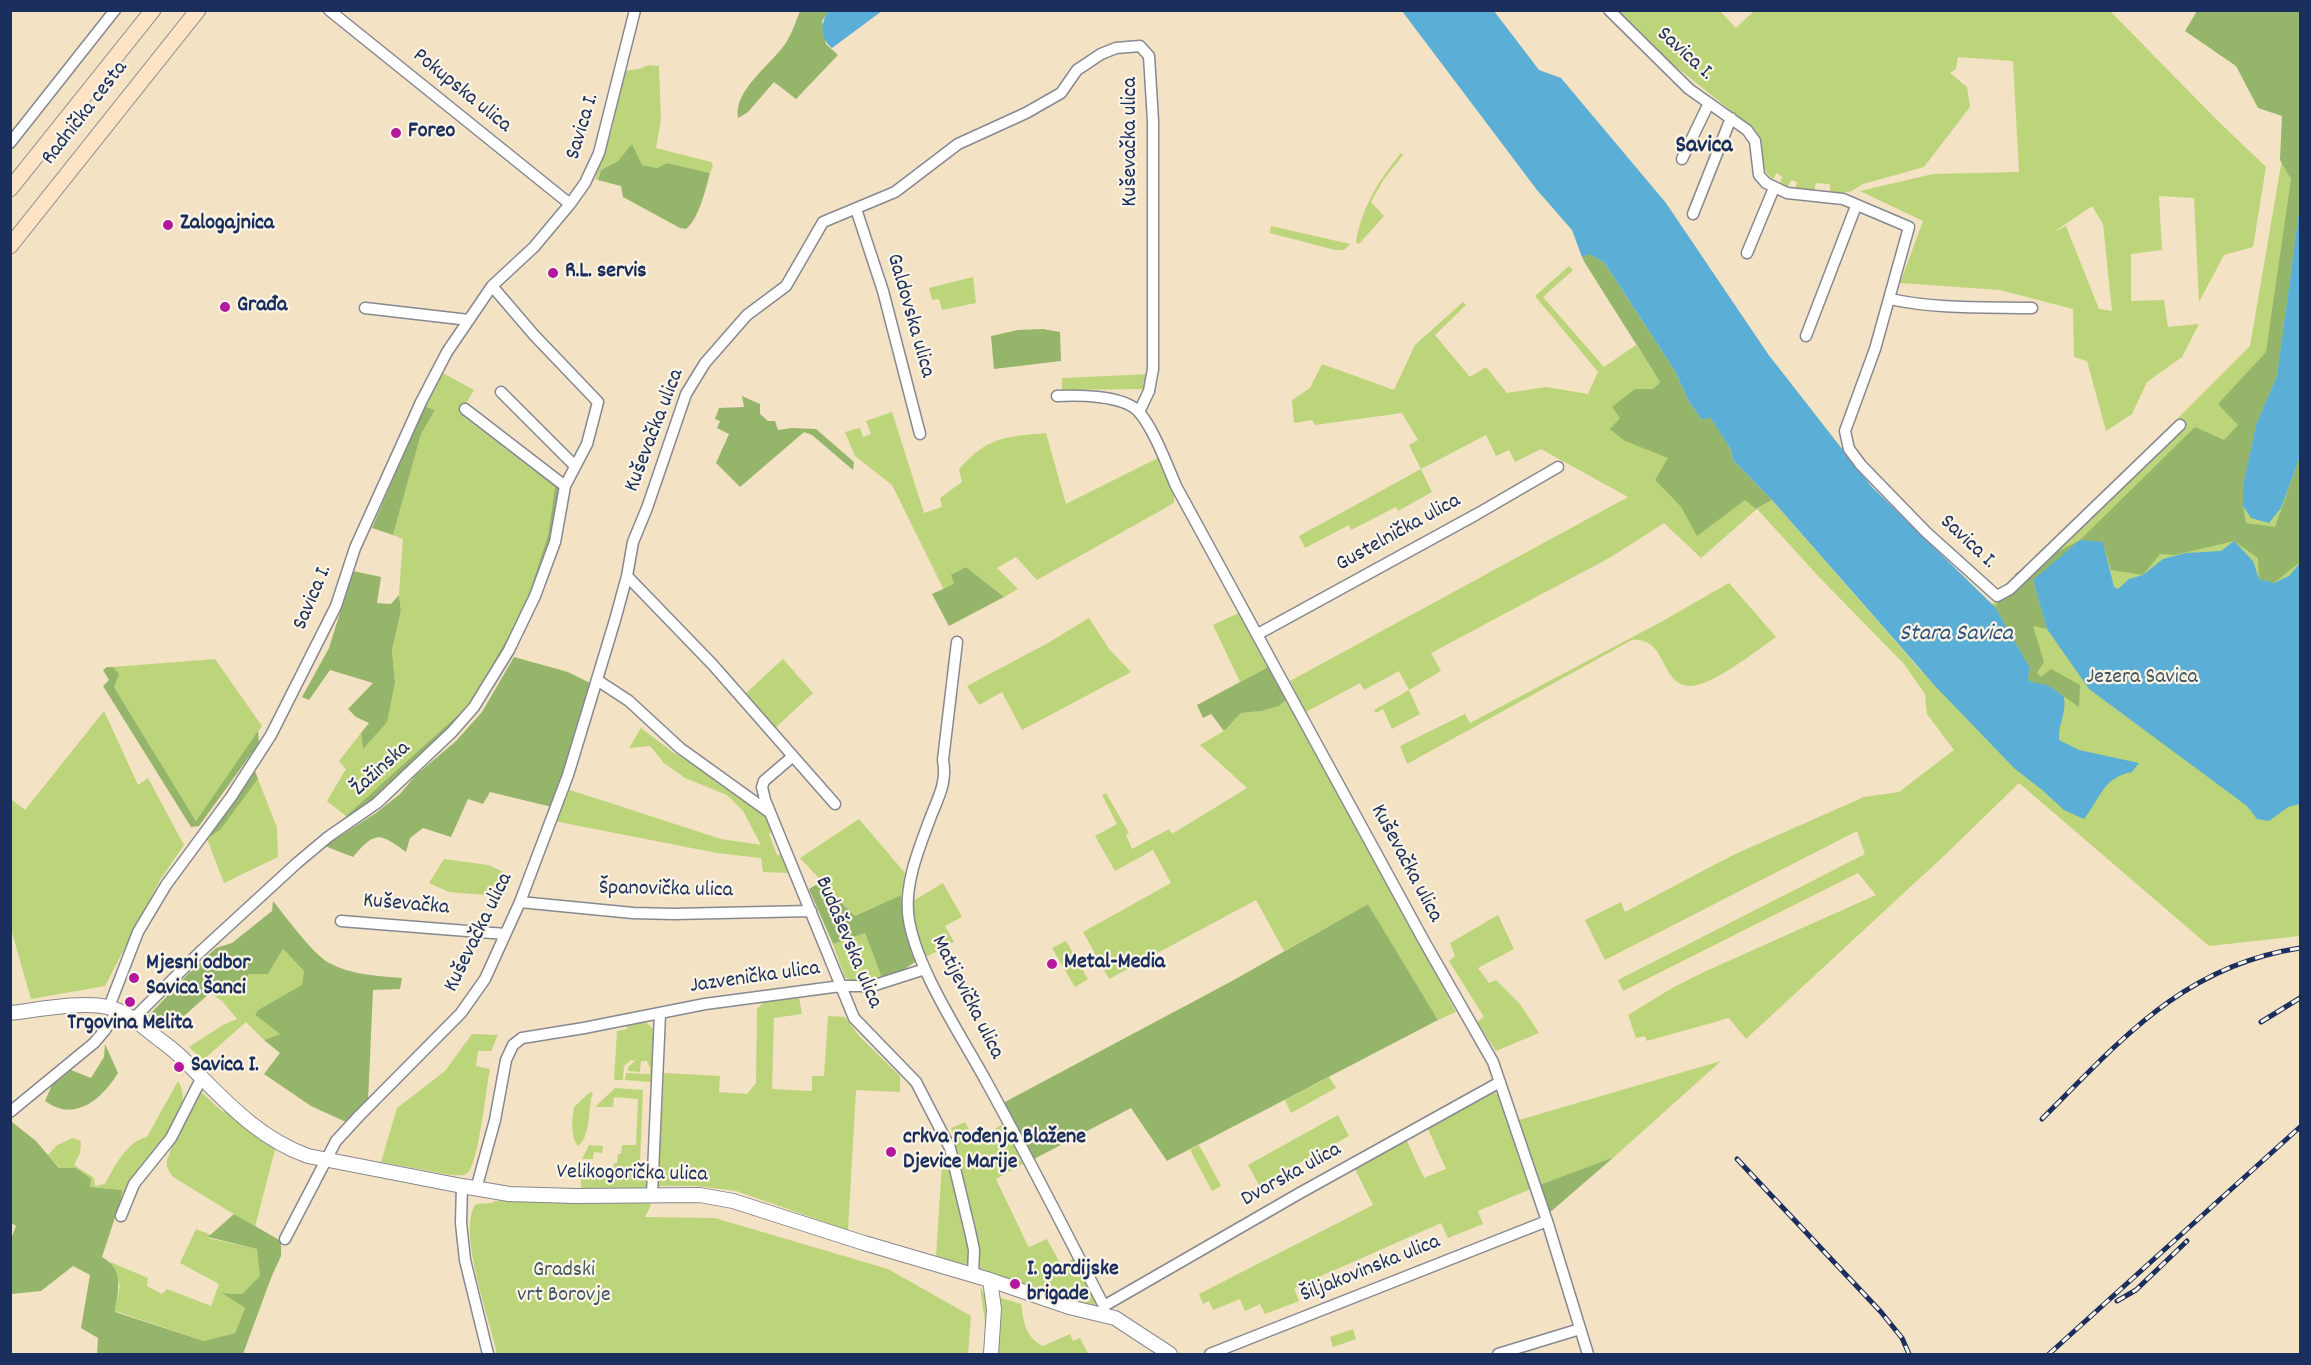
<!DOCTYPE html>
<html>
<head>
<meta charset="utf-8">
<style>
	body { margin:0 }
	#map { position:relative; width:2311px; height:1365px; overflow:hidden; background:#f3e2c4; font-family:Dekko,sans-serif }
	canvas { display:block }
	.frame { position:absolute; inset:0; border:12px solid #1b2f5e; pointer-events:none }
</style>
</head>
<body>
<div id="map">
<canvas width="2311" height="1365"></canvas>
<div class="frame"></div>
</div>
<script>
const context = document.querySelector('canvas').getContext('2d');
context.lineJoin = 'round';
function fill(path, color) {
  context.fillStyle = color;
  context.fill(path, 'evenodd');
}
function trace(path, color, width, dash) {
  context.strokeStyle = color;
  context.lineWidth = width;
  context.lineCap = dash ? 'butt' : 'round';
  context.setLineDash(dash || []);
  context.stroke(path);
}
function write(font, color, halo, rows, align = 'center') {
  context.font = font + ' Dekko,sans-serif';
  context.lineWidth = 4.5;
  context.setLineDash([]);
  context.textBaseline = 'middle';
  context.strokeStyle = halo;
  context.fillStyle = color;
  for (const [text, x, y, turn = 0] of rows) {
    context.save();
    context.translate(x, y);
    context.rotate((+turn || 0) * Math.PI / 180);
    context.textAlign = isNaN(turn) ? turn : align;
    if (halo) context.strokeText(text, 0, 0);
    context.fillText(text, 0, 0);
    context.restore();
  }
}
const green = new Path2D(`
	M1755 10 2110 11 2216 119 2266 167 2253 247 2224 255 2199 302 2194 198 2159 196 2162 250 2131 254V301L2164 300 2168 327 2199 324 2182 357 2147 382 2132 414 2106 431 2087 361 2074 357 2073 309 2000 290 1900 283 1923 221 1860 191 1933 174 2019 172 2013 61 1958 57 1956 69 1950 73 1967 87 1970 107 1924 167 1863 184 1852 191 1842 193 1830 191V184L1816 183 1814 190 1795 189 1797 182 1791 180 1788 187 1780 183 1782 177 1777 173 1773 179C1756 166 1764 146 1754 129L1670 62 1616 11H1720L1736 28ZM2092 206 2103 224 2112 311 2099 309 2066 226 2054 232Z
	M2300 54V936L2209 946 2019 783 1947 853 1746 1039 1729 1018 1647 1041 1645 1036 1636 1038 1628 1015 1674 987 1704 972 1876 895 1858 873 1623 991 1618 980 1865 854 1857 831 1605 960 1585 920 1621 902 1625 912 1733 855 1864 797 1899 792 1954 750 1927 714 1925 694 1904 664 1819 577 1757 509 1701 558 1664 523 1611 557 1431 653 1441 671 1409 690 1420 714 1392 729 1383 709 1376 713 1374 710 1409 690 1399 671 1364 690 1360 683 1306 712 1290 681 1628 497 1541 449 1515 462 1509 450 1496 456 1486 435 1421 469 1432 492 1398 511 1396 507 1351 530 1349 525 1305 548 1299 536 1421 469 1409 445 1418 440 1402 413 1315 425 1312 420 1294 423 1292 400 1310 388 1322 364 1394 390 1415 345 1463 302 1466 305 1435 335 1470 377 1486 367 1507 393 1546 387 1588 394 1598 372 1535 296 1569 266 1573 270 1543 297 1604 367 1636 345 1660 382 1653 389 1613 407 1645 449 1669 458 1655 480 1681 507 1697 535 1745 499 1757 509 1772 500 1923 673 2250 346Z
	M649 65 659 66 661 120 656 148 711 162 713 166 710 173 667 163 657 168 618 161 601 170 598 180 595 179 612 130 624 71 639 69Z
	M1401 153 1403 155 1384 179 1371 202 1384 216 1359 244 1356 242C1362 207 1379 180 1401 153Z
	M1271 226 1350 244 1344 250H1335L1270 233Z
	M973 277 976 303 942 310 939 299 932 300 929 288Z
	M441 372 474 390 465 405 462 416 555 487 548 535 524 609 469 705 346 816 327 801 346 769 339 761 361 733 363 748 395 682 392 650 401 611 399 593 403 539 393 535 421 434 435 410 424 406Z
	M1149 374 1145 389 1062 390V378Z
	M892 412 924 513 942 507 940 498 962 482 959 469C989 436 1004 437 1046 433L1066 504 1158 458 1174 495V503L1037 580 1016 557 997 568 1018 589 1004 597 966 567 955 584 944 590 892 485 855 456 845 432 860 428 863 437 871 434 866 421Z
	M1729 583 1776 637C1758 650 1710 687 1690 686 1659 685 1668 637 1632 640L1407 764 1400 746 1465 714 1470 723 1661 622Z
	M1243 611 1272 665 1240 682 1213 625Z
	M1089 618 1109 649 1131 672 1022 730 1002 692 979 705 967 686 1048 643Z
	M215 659 262 726 196 821 114 687 113 667Z
	M783 659 813 693 773 730 744 695Z
	M1289 698 1456 1012 1438 1020 1368 904 1284 951 1256 900 1109 979 1083 932 1171 883 1153 850 1115 871 1095 836 1117 824 1102 795 1106 793 1129 833 1126 835 1132 849 1169 829 1172 834 1247 788 1200 745 1224 731 1241 713 1262 711 1279 706Z
	M104 711 138 785 148 778 184 845 160 880 105 986 31 999 11 929V799L25 810Z
	M641 728 674 753 713 777 764 814 773 831 769 834 777 855 783 854 790 873 763 872 761 858 717 853 554 821 567 789 721 839 761 845 743 811 727 795 685 778 664 763 650 746 629 748Z
	M258 779 277 828 278 857 224 883 207 839 221 829Z
	M859 819 905 873 901 895 855 916 800 858Z
	M444 859 488 865 506 873 498 896 449 892 429 883Z
	M943 883 962 917 945 926 954 942 926 957C917 941 911 920 913 901Z
	M1498 915 1514 949 1478 968 1489 983 1496 980 1520 1004 1539 1033 1496 1051 1477 1022 1484 1017 1449 961 1455 956 1450 943Z
	M865 932 882 978C869 981 858 983 845 978L833 944Z
	M1066 941 1088 979 1075 987 1052 948Z
	M283 949 304 971 302 986 258 1010 255 1015 280 1034 264 1040 246 1022 203 1060 189 1047 223 1025 237 1019 222 1001 210 993 232 995 249 974H268Z
	M799 997 802 1014 774 1018 772 1089 812 1091V1076H824L828 1016 845 1017 860 1037 900 1076V1092L856 1090 848 1230 736 1191 697 1186H658L664 1073 720 1076 719 1092 747 1094 756 1083 757 1009 764 1002Z
	M639 1022 647 1023 655 1031 653 1080 650 1082 625 1080 626 1073 650 1074V1068L647 1061H641L640 1072 628 1071V1067L635 1061 631 1060 624 1066 623 1080H614L617 1031 627 1029V1024Z
	M472 1034 498 1035 491 1051H478L476 1066 490 1069C486 1090 479 1157 469 1171 465 1177 457 1175 451 1175L381 1162 397 1108 445 1071Z
	M1721 1061 1614 1157 1539 1185 1519 1120Z
	M1329 1077 1336 1088 1291 1113 1285 1100Z
	M178 1081C198 1115 152 1149 135 1174 130 1182 125 1191 121 1199V1190L90 1187 76 1168H60L48 1155 57 1145 73 1138 81 1141 80 1153 74 1165 94 1178 95 1186 105 1184C114 1167 127 1141 147 1137Z
	M615 1088 643 1090 640 1162 646 1164 648 1188H581V1170L613 1171 614 1163H617L618 1154H621L622 1145H636L638 1099 614 1097 613 1107H595Z
	M1493 1091 1502 1097 1531 1189 1478 1211 1483 1224 1448 1238 1441 1223 1294 1288 1299 1301 1265 1314 1260 1304 1245 1311 1240 1299 1213 1310 1209 1301 1203 1304 1199 1294 1373 1205 1354 1167 1406 1139 1424 1178 1446 1169 1427 1127Z
	M201 1092 222 1111 229 1113 249 1131 276 1146 255 1227 173 1177 167 1168V1160C176 1139 183 1108 201 1092Z
	M590 1092 593 1093C587 1109 592 1135 578 1146 570 1136 572 1119 574 1107Z
	M1338 1115 1349 1136 1259 1185 1248 1165Z
	M965 1122 975 1141 1003 1124 1023 1164 996 1179 1027 1244 1029 1247 1047 1239 1061 1265 1073 1259 1097 1306 1095 1307 980 1270 976 1231 951 1128Z
	M589 1145 603 1146 602 1153 594 1152 593 1159H582Z
	M1199 1145 1221 1186 1212 1191 1190 1150Z
	M943 1148C953 1183 970 1229 968 1265L936 1257Z
	M494 1201 649 1202 651 1205 645 1217 715 1218 888 1269 971 1316 968 1354H497C491 1322 456 1230 476 1204L493 1203Z
	M196 1229 211 1235 208 1238 257 1249 261 1276 242 1294 224 1293 245 1308 235 1333 204 1341 115 1311 120 1285 110 1262 148 1278 147 1286 162 1294 167 1289 211 1306 219 1284 180 1263Z
	M980 1287C990 1298 988 1321 987 1336Z
	M998 1297 1021 1304C1024 1323 1025 1337 1043 1346L1070 1334 1073 1341 1080 1338 1088 1354H995Z
	M1353 1329 1356 1339 1333 1347 1330 1337Z`);
const forest = new Path2D(`
	M800 11H829L822 21 826 44 838 55 796 99 774 82 748 112 738 118C733 89 774 63 787 41 793 31 796 21 800 11Z
	M2197 11H2300V205L2277 376 2256 425 2243 486V506L2246 523 2275 527 2300 457V562L2274 583 2259 579 2258 558 2234 541 2175 555 2160 554 2143 575 2111 570 2103 542 2033 580 2047 629 2033 626 2044 662 2037 673 2041 677 2051 669 2080 685 2079 707 2055 690 2035 684 2028 680 2030 668 1995 607 2016 573 2080 540 2195 427 2224 440 2238 425 2218 404 2266 352 2291 179 2280 160 2282 116 2258 108 2236 66 2185 31Z
	M632 144 642 165 657 168 667 163 710 173C706 188 699 219 686 229L680 228 623 197 621 186 598 180 601 170 618 161Z
	M1588 253 1604 262 1675 371 1689 402 1702 420 1710 416 1731 450 1733 460 1772 500 1756 509 1745 500 1697 536 1681 507 1655 480 1668 458 1625 441 1610 429 1620 418 1612 407 1635 389H1653L1660 382 1585 263 1582 257Z
	M1043 329 1060 332 1061 361 994 369 991 336 1018 330Z
	M742 396 760 404V414L768 421H775L778 430 792 428 816 429 854 462 853 470 812 435 804 432 740 487 716 463 729 434 717 428 720 421 715 419 719 408 744 407Z
	M424 406 435 410 421 434 393 535 372 528Z
	M464 411 558 485 555 528 526 611 466 713 385 791 340 826 346 816 469 705 524 609 548 535 555 487 463 416 460 418Z
	M966 567 1004 597 949 626 932 594 954 584 951 575Z
	M353 571 381 577 377 603 391 604 399 595 401 611 392 650 395 682 387 722 363 749 361 733 369 723 356 717 348 709 373 683 330 670 309 700 302 697 329 648Z
	M514 657 568 672 590 683 552 807 490 792 483 804 468 799 451 837 423 828 410 838 406 852C380 833 376 830 353 857L325 846 376 813 400 794 416 775 456 741 482 712Z
	M1272 665 1289 698 1279 706 1262 711 1241 713 1224 731 1211 714 1203 718 1197 705Z
	M107 667H113L119 674 114 687 196 821 258 731 259 743 199 826 191 827 103 686 109 680 103 670Z
	M255 771 258 779 221 829 207 839Z
	M821 882 855 916 901 895 903 915 915 962 902 971 882 978 865 933 833 944 809 889Z
	M273 901C285 916 313 954 329 963 352 975 378 976 402 978L400 989 373 990 368 1101 346 1122 311 1106 264 1074 280 1053 264 1040 280 1034 255 1015 258 1010 302 985 304 971 283 949 268 974H249L233 995 210 993 168 1030 148 1016 188 974 216 948 232 943 272 911Z
	M1368 904 1438 1020 1167 1161 1131 1108 1034 1159 1003 1103 1232 981Z
	M105 1044 118 1073C102 1099 75 1123 45 1101L52 1085 71 1070 91 1078 104 1057Z
	M12 1122 36 1141 59 1168H76L91 1179 90 1187 122 1190 121 1199 102 1257C125 1270 118 1290 115 1312L204 1341 235 1333 245 1308 222 1293 242 1294 260 1276 257 1249 208 1237 234 1214 281 1241V1256L271 1278 243 1354H97L98 1338 81 1328 90 1275 73 1266 41 1291 11 1294V1239L16 1226 11 1223Z
	M1614 1157 1548 1214 1539 1185Z`);
const water = new Path2D(`
	M829 10H882V11L832 48C820 38 820 23 829 10Z
	M1402 11H1494L1539 70 1561 78 1666 203 1768 354 1871 486 1995 607 2030 668 2028 680C2034 683 2035 683 2042 684 2050 685 2058 692 2064 697 2067 712 2058 724 2059 740L2079 750 2139 763 2132 772C2103 777 2100 799 2084 819L2064 810 2041 789 2015 769 1936 687 1772 500 1733 460 1731 450 1710 417 1702 420 1689 402 1675 371 1604 262 1589 254 1582 257 1572 230 1537 190Z
	M2300 205V457L2281 508 2269 523 2251 518 2243 506V486L2256 425 2277 376Z
	M2080 540 2103 542 2114 587 2118 589 2129 579 2143 575 2163 559 2186 553 2221 551 2234 541 2253 561 2259 579 2274 583 2289 576 2300 563V804L2288 807 2269 821 2257 819 2247 806 2089 689 2047 629 2033 580Z`);
const minor = new Path2D(`
	M329 10 570 204
	M1609 10 1689 89 1747 130 1755 141 1759 175 1766 183 1787 193 1843 199 1909 227 1875 349 1845 431 1849 449 1861 465 1926 532 1997 596 2010 589 2180 425
	M10 143 115 10
	M1682 159 1709 103
	M856 209 883 291 920 434
	M1693 214 1731 118
	M1747 253 1774 188
	M1890 299C1936 309 1985 307 2032 308
	M365 308 469 320
	M1806 336 1856 206
	M501 392 575 466
	M1057 396C1078 395 1122 395 1138 411 1153 427 1167 465 1176 486L1424 941 1493 1062 1547 1221 1588 1354
	M465 409 565 486
	M627 576 713 665 835 804
	M1258 634 1477 514 1558 467
	M957 642 943 760C947 782 939 796 931 816 920 846 905 881 908 913 913 964 961 1035 986 1081 1027 1155 1065 1231 1104 1306V1314
	M597 680 629 701 680 748 769 812
	M792 757 764 781 762 787 765 800 854 1018 916 1082 950 1148 970 1231 974 1250 973 1275
	M520 902 633 913 674 914 811 911
	M341 921 505 934
	M109 1007 138 932 166 885 231 797 271 735 336 606 355 548 421 402 447 352 492 286 534 247 570 204 585 183 599 153 635 10
	M134 1018 200 952 297 863 328 837 377 803 452 732 474 707 509 650 535 596 555 542 565 486 587 444 598 402 534 335 492 286
	M10 1112 94 1043 105 1030 118 1010
	M462 1186 461 1223 465 1260 488 1354
	M476 1189 495 1120 506 1060 513 1045 522 1038 584 1028 705 1004 841 986H872L925 969
	M652 1195 660 1014
	M121 1216 134 1184 171 1138 201 1079
	M285 1239 336 1141 359 1116 461 1013 485 979 520 902 568 775 615 620 627 576 633 542 647 508 686 394 705 363 747 315 786 286 823 222 895 192 958 144 1026 113 1061 93 1077 70 1101 54 1116 48 1140 46 1149 56 1153 121V369L1149 391 1139 412
	M1104 1306 1300 1193 1500 1082
	M1210 1354 1547 1221
	M1498 1354 1580 1329`);
const tertiary = new Path2D(`
	M10 1013C37 1010 82 1001 107 1007 125 1011 136 1021 150 1032 161 1041 172 1048 182 1058 221 1096 255 1137 308 1156L462 1186 509 1194 575 1196 700 1195 733 1201 864 1243 990 1280 1069 1307 1115 1318 1170 1354
	M990 1280 994 1309 991 1354`);
const secondary = new Path2D(`
	M10 189 153 10
	M10 246 198 10`);
const rail = new Path2D(`
	M2261 1022 2300 998
	M2042 1119C2121 1040 2183 966 2300 948
	M1737 1159 1881 1312 1902 1338 1909 1354
	M2117 1301 2136 1290 2187 1241
	M2049 1354 2300 1127`);
const markers = [
	[396,133,6,"#b5179e"],
	[168,225,6,"#b5179e"],
	[553,273,6,"#b5179e"],
	[225,307,6,"#b5179e"],
	[1052,964,6,"#b5179e"],
	[134,978,6,"#b5179e"],
	[130,1002,6,"#b5179e"],
	[179,1067,6,"#b5179e"],
	[891,1152,6,"#b5179e"],
	[1015,1284,6,"#b5179e"]
];
const streetNames = [
	["Savica I.",1684,55,42],
	["Pokupska ulica",461,92,39],
	["Radnička cesta",86,114,-52],
	["Savica I.",584,127,-73],
	["Kuševačka ulica",1132,142,-90],
	["Galdovska ulica",909,316,74],
	["Kuševačka ulica",656,431,-69],
	["Gustelnička ulica",1399,534,-29],
	["Savica I.",1967,543,43],
	["Savica I.",314,598,-67],
	["Žažinska",382,770,-42],
	["Kuševačka ulica",1405,864,62],
	["Španovička ulica",666,891,1],
	["Kuševačka",406,906,5],
	["Kuševačka ulica",480,933,-64],
	["Budaševska ulica",847,943,67],
	["Jazvenička ulica",755,979,-8],
	["Matijevička ulica",966,998,63],
	["Velikogorička ulica",632,1175,1],
	["Dvorska ulica",1292,1176,-29],
	["Šiljakovinska ulica",1371,1270,-22]
];
const poiNames = [
	["Foreo",408,133],
	["Zalogajnica",180,225],
	["R.L. servis",565,273],
	["Građa",237,307],
	["Metal-Media",1064,964],
	["Mjesni odbor",146,965],
	["Savica Šanci",146,990],
	["Trgovina Melita",130,1025,"center"],
	["Savica I.",191,1067],
	["crkva rođenja Blažene",903,1139],
	["Djevice Marije",903,1164],
	["I. gardijske",1027,1271],
	["brigade",1027,1296]
];
const parkNames = [
	["Jezera Savica",2142,679],
	["Gradski",564,1272],
	["vrt Borovje",564,1297]
];
const neighbourhoodNames = [
	["Savica",1704,148]
];
const waterNames = [
	["Stara Savica",1956,636]
];
fill(green, '#bcd57a');
fill(forest, '#95b66a');
fill(water, '#5bafd7');
trace(minor, '#878891', 13);
trace(tertiary, '#878891', 16);
trace(secondary, '#878891', 17);
trace(minor, '#fff', 10);
trace(tertiary, '#fff', 14);
trace(secondary, '#fee4c5', 15);
trace(rail, '#1b2f5e', 5);
trace(rail, '#fcf5e5', 3, [9]);
for (const [x, y, r, color] of markers) {
  const dot = new Path2D();
  dot.arc(x, y, r, 0, 2 * Math.PI);
  context.fillStyle = color;
  context.fill(dot);
  trace(dot, '#fcf5e5', 2);
}
write('22px', '#1b2f5e', '#fcf5e5', streetNames);
write('bold 22px', '#1b2f5e', '#fcf5e5', poiNames, 'left');
write('22px', '#435865', '#fcf5e5', parkNames);
write('bold 24px', '#1b2f5e', '#fcf5e5', neighbourhoodNames);
write('italic 24px', '#2e5582', '#fcf5e5', waterNames);
</script>
</body>
</html>
